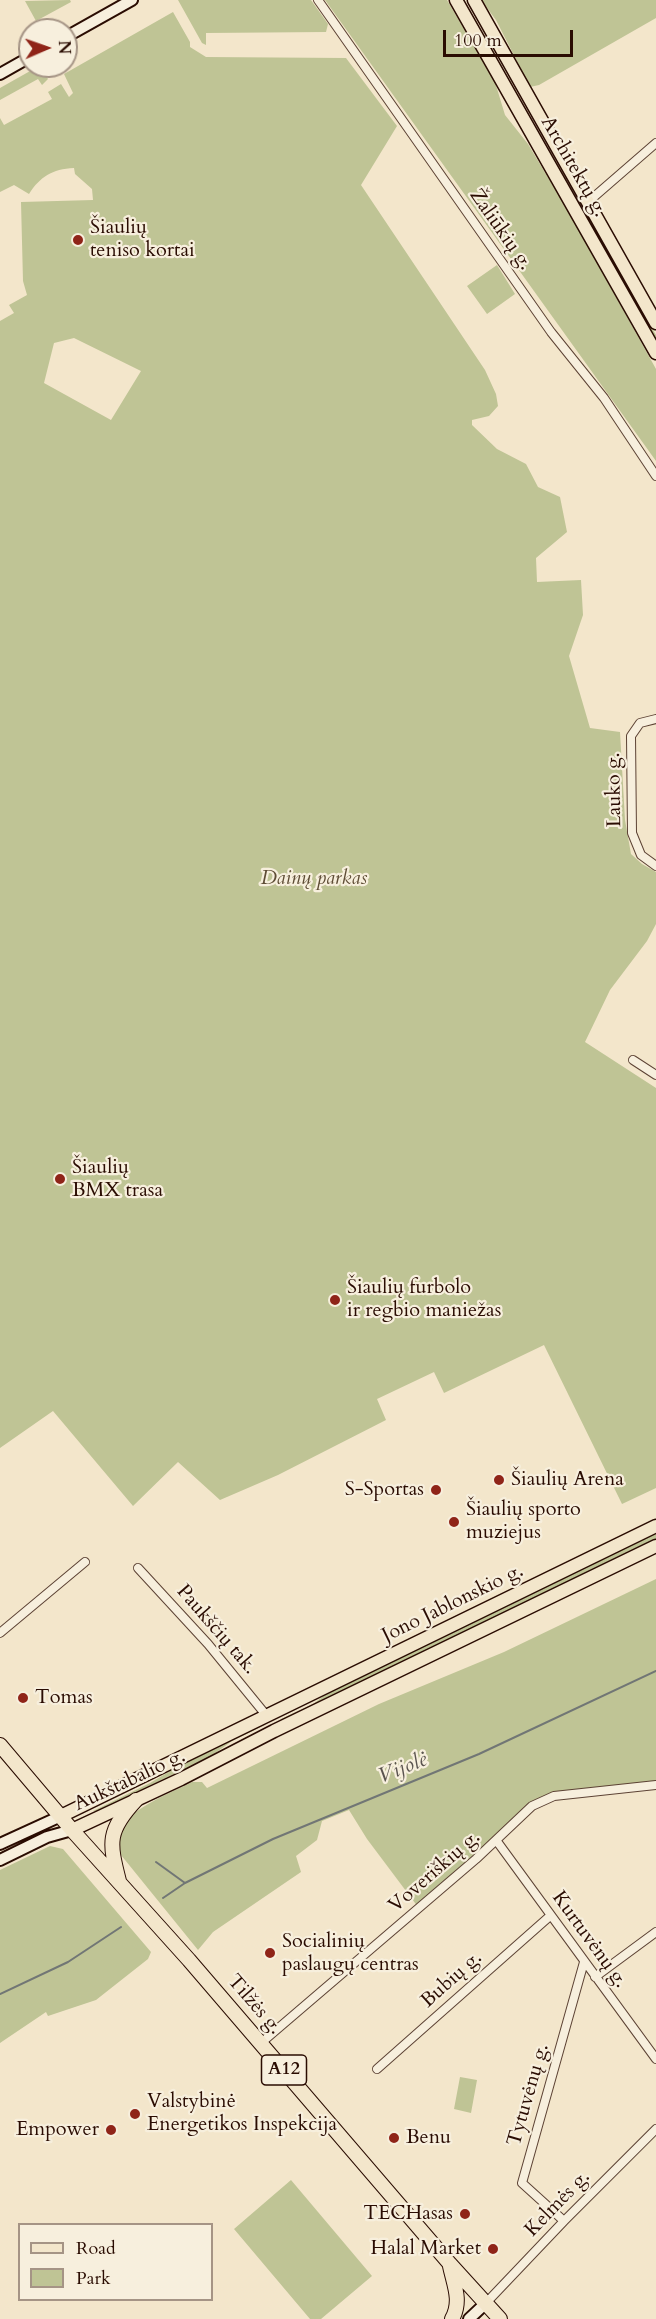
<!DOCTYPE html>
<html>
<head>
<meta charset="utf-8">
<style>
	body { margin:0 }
	#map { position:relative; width:656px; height:2319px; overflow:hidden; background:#f3e6cb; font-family:Cardo,serif }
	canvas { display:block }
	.legend { position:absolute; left:18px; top:2223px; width:195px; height:78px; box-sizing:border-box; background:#f7efdd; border:2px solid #a59485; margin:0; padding:8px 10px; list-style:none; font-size:18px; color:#2a0c02 }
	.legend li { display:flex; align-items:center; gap:12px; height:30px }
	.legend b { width:30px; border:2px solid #a59485 }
	.north { position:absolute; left:18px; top:18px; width:60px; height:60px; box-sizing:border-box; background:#f7efdd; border:2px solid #a59485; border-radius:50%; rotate:88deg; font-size:16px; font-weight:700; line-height:24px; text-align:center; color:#2a0c02 }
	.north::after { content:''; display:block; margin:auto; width:21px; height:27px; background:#8f2418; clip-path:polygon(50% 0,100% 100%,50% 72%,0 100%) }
	.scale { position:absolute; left:443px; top:30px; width:130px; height:27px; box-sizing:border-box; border:3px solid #2a0c02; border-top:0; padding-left:8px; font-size:18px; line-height:21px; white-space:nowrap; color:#2a0c02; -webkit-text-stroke:4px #f7efdd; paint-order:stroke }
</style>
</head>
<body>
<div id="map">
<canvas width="656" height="2319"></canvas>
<ul class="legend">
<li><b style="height:8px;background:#f3e6cb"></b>Road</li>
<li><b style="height:16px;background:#bfc495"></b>Park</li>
</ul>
<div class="north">N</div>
<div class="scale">100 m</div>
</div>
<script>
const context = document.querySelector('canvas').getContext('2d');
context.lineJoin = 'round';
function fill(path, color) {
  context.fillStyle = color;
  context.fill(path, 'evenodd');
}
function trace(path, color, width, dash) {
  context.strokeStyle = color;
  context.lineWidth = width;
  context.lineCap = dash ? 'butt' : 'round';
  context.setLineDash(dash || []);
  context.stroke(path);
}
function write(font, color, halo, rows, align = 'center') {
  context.font = font + ' Cardo,serif';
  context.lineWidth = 4.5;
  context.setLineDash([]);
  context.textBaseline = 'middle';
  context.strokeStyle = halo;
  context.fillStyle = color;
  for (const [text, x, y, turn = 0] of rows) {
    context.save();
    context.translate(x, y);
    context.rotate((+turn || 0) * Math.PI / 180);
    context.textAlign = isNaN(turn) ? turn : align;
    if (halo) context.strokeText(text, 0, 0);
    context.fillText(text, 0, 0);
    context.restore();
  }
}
const green = new Path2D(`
	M70 0 71 2 36 21 25 1Z
	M178 0H311L328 24 326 32 206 33V45L202 43Z
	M325 0H447L495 82 505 115 528 144 571 216 656 369V461Z
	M481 0H656V18L539 85 530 87 496 20Z
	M173 12 190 42V47L206 57 346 58 397 126 361 185 485 370 496 394 498 406 489 416 472 420V425L497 449 526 464 538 487 560 497 567 532 536 558 537 582 581 580 583 615 569 656 590 728 620 732 625 820 631 854 642 864 656 872V924L647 941 610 990 585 1042 656 1088V1488L622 1504 544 1345 444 1393 434 1372 377 1399 386 1420 278 1475 220 1500 178 1462 133 1506 53 1411 0 1448V321L14 313 9 305 27 295 23 281 21 202 93 200 92 189 75 174 74 168C52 169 40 177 29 194L14 185 0 192V118L4 125 52 99 48 92 61 84 69 97 73 93 64 74ZM74 338 141 371 111 420 44 383 54 343Z
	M39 66 48 79 42 85 38 79 0 100V88Z
	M587 211 656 335V343L584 213Z
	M497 265 515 294 487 314 467 286Z
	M656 1532V1541L280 1722 281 1719 313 1704 333 1689Z
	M656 1579V1785L554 1796 532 1806 418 1907 367 1839 349 1810 322 1821 317 1840 296 1856 301 1872 213 1932 198 1950 121 1855C120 1849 116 1842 118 1836 122 1811 171 1793 192 1782H202L207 1788 379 1704 504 1652Z
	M266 1723 265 1725 232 1741 211 1756 97 1811H93L150 1783 197 1755Z
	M50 1846 63 1849 151 1952 148 1959 96 2000 48 2016 46 2012 0 2043V1870Z
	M460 2077 477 2080 471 2113 454 2109Z
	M291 2180 372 2276 321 2319H310L234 2229Z`);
const stream = new Path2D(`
	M156 1862 185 1883
	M163 1898 185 1883 273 1839 479 1754 656 1671
	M0 1994 68 1962 121 1927`);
const street = new Path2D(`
	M318 0 551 332 604 398 656 476
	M588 202 656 143
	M656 719 640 723 631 736 632 833 641 855 656 866
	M633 1060 656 1075
	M138 1568 208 1644 266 1715
	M0 1633 85 1562
	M496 1840 656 2059
	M595 1977 656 1932
	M261 2043 476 1859 532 1806 554 1796 656 1785
	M377 2069 550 1916
	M564 2221 522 2183 584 1962
	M486 2303 564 2221 656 2129`);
const secondary = new Path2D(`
	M66 37 132 0
	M0 74 30 57
	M0 1844 61 1816
	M0 1860 47 1837 72 1830
	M469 2319 486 2303`);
const primary = new Path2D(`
	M456 0 656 353
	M474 0 656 323
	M61 1816 656 1526
	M72 1830 181 1779 274 1731 656 1546`);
const highway = new Path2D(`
	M0 1745 72 1830 189 1960 450 2264 500 2319
	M119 1881C109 1842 107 1831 136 1800
	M450 2266C454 2285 462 2301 452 2319`);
const markers = [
	[78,240,6,"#8f2418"],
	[60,1179,6,"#8f2418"],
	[335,1300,6,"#8f2418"],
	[499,1480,6,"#8f2418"],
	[436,1490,6,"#8f2418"],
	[454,1522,6,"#8f2418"],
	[23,1698,6,"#8f2418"],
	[270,1953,6,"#8f2418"],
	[135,2114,6,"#8f2418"],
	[111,2130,6,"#8f2418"],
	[394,2138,6,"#8f2418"],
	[465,2214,6,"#8f2418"],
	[493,2249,6,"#8f2418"]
];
const shields = [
	[284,2070,45]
];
const shieldNames = [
	["A12",284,2070]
];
const streetNames = [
	["Architektų g.",573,167,60],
	["Žaliūkių g.",500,230,55],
	["Lauko g.",615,790,-91],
	["Jono Jablonskio g.",453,1604,-26],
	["Paukščių tak.",216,1630,49],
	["Aukštabalio g.",130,1781,-25],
	["Voveriškių g.",435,1872,-41],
	["Kurtuvėnų g.",589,1940,54],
	["Bubių g.",452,1980,-42],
	["Tilžės g.",254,2005,49],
	["Tytuvėnų g.",529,2095,-74],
	["Kelmės g.",558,2204,-46]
];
const poiNames = [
	["Šiaulių",90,228],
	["teniso kortai",90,251],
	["Šiaulių",72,1168],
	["BMX trasa",72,1191],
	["Šiaulių furbolo",347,1288],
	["ir regbio maniežas",347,1311],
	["Šiaulių Arena",511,1480],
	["S-Sportas",424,1490,"right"],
	["Šiaulių sporto",466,1510],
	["muziejus",466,1533],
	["Tomas",35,1698],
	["Socialinių",282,1942],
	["paslaugų centras",282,1965],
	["Valstybinė",147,2102],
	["Energetikos Inspekcija",147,2125],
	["Empower",99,2130,"right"],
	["Benu",406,2138],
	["TECHasas",453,2214,"right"],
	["Halal Market",481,2249,"right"]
];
const parkNames = [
	["Dainų parkas",314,879]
];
const waterNames = [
	["Vijolė",403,1769,-22]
];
fill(green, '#bfc495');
trace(stream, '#717675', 2);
trace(street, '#5c4234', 10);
trace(secondary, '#2a0c02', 14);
trace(primary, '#2a0c02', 15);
trace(highway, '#2a0c02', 16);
trace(street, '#f7efdd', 8);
trace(secondary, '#f7efdd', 10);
trace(primary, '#f3e6cb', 12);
trace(highway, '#f3e6cb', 14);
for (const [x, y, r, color] of markers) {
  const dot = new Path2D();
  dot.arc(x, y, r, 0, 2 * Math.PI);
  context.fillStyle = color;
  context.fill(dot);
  trace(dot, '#f7efdd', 2);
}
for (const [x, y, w] of shields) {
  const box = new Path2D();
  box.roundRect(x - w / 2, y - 15, w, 30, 4.5);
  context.fillStyle = '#f7efdd';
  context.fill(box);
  trace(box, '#2a0c02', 1.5);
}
write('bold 18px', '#2a0c02', null, shieldNames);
write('20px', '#2a0c02', '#f7efdd', streetNames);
write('20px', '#2a0c02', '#f7efdd', poiNames, 'left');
write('italic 20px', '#5e4c35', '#f7efdd', parkNames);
write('italic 21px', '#5a534f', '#f7efdd', waterNames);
</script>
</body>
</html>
